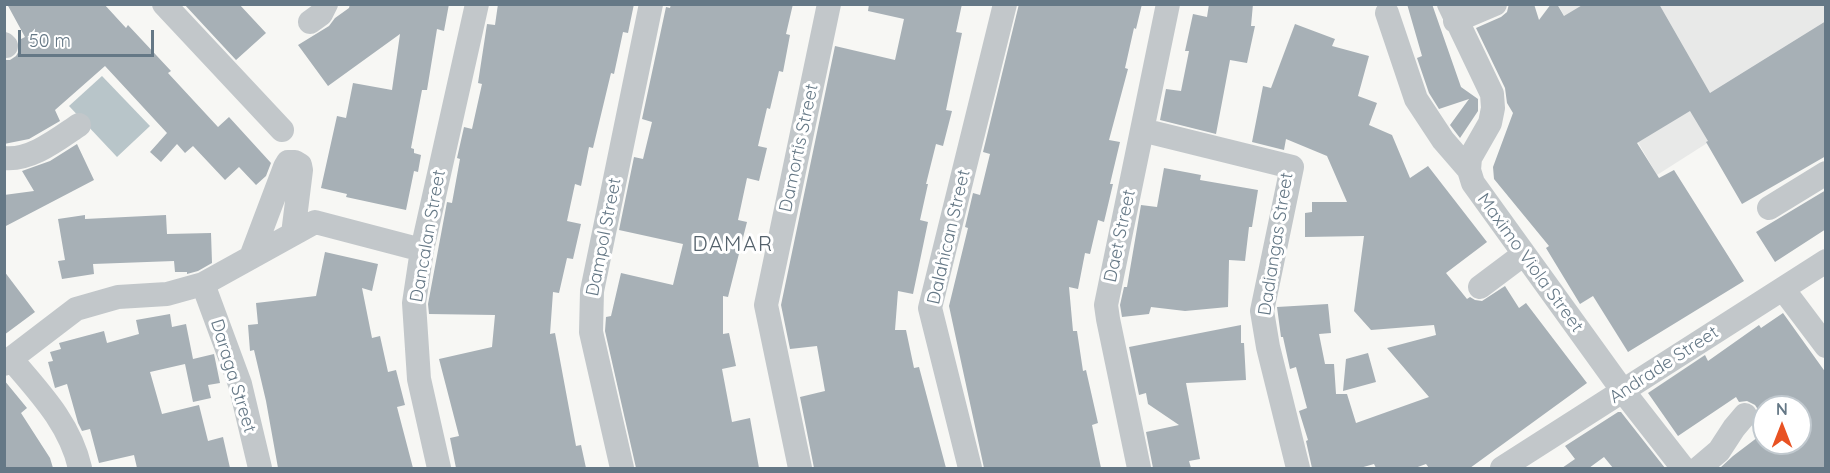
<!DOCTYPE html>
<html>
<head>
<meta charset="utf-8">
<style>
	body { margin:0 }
	#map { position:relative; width:1830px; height:473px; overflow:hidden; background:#f7f7f4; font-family:Quicksand,sans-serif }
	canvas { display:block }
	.frame { position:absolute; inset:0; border:6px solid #657886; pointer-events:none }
	.north { position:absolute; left:1752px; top:395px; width:60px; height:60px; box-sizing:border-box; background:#fff; border:2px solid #c1c9cf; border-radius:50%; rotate:0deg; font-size:16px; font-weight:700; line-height:24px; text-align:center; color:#657886 }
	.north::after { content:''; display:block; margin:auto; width:21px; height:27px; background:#e85223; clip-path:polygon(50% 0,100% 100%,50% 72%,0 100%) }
	.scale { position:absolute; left:18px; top:30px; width:136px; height:27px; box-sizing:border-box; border:3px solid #657886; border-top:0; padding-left:8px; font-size:18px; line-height:21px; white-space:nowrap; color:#657886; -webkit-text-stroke:4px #fff; paint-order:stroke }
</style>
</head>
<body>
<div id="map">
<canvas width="1830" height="473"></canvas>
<div class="frame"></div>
<div class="north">N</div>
<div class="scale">50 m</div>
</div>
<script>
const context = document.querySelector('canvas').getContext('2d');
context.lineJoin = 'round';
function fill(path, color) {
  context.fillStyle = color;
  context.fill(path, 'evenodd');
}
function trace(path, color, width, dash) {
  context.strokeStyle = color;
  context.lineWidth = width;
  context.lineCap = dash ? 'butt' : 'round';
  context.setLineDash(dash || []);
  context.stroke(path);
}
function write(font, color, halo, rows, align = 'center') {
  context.font = font + ' Quicksand,sans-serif';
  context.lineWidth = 6;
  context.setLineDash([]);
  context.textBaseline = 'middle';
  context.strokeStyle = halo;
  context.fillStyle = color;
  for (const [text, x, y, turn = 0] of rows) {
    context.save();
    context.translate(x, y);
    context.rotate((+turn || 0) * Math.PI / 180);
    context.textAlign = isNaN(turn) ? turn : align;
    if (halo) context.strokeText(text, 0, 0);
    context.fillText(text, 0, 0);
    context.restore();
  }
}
const built = new Path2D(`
	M1558 5H1825V68L1657 175Z`);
const water = new Path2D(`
	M102 76 150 126 117 157 69 106Z`);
const building = new Path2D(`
	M7 4H104L126 28 128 25 171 71 168 73 218 127 229 117 271 163 266 176 256 185 239 167 225 180 193 146 185 153 177 144 161 162 150 152 167 133 105 66 55 110 60 121 29 139 4 144V60H10L16 56 20 49 19 40 25 37Z
	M184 4H239L266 33 236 60Z
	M350 4H449L444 31 437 29 427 90H422L411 148 414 149V153L421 155 418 172 414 171 406 210 346 197 347 194 321 188 337 116 346 118 353 83 392 90 400 34 328 86 298 45 329 26 335 18 349 8Z
	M498 4H634L628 33 623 32 614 74 611 73 593 148 589 147 581 186 575 184 567 221 581 224 573 259 567 258 559 293 553 292 550 334 555 333 576 446 581 445 586 468H456L450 438 459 436 439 359 492 347 495 315 429 314 428 304 447 202 452 203 460 159 457 158 464 127 472 129 482 84 478 83 487 24 495 25Z
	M671 4H793L786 34 790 35 783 72 779 71 770 109 767 108 758 146 767 148 759 181 747 178 738 220 747 222 728 297 723 296V334L729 333 736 366 722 369 732 422 750 418 759 468H636L605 331 606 317 611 316 621 273 673 285 683 244 619 230 634 157 643 159 652 122 642 119 666 7 670 8Z
	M869 4H962L956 32 962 33 946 110 952 111 943 146 936 144 926 184H928L920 220 928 222 913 294 898 291 895 330H906L914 368 919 367 946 468H814L800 397 825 391 817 346 790 349 781 305 835 46 895 60 904 19 868 11Z
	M1019 4H1142L1136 29 1134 28 1125 68 1128 69 1109 140 1120 142 1110 184H1113L1104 222 1098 220 1090 254 1085 253 1078 289 1069 287 1073 331H1077L1083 371 1086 370 1098 423 1092 425 1101 468H984L949 306 968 228 965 227 973 193 980 195 990 154 983 152Z
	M1209 4H1253L1251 26H1255L1247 63 1230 60 1216 134 1160 120 1166 89 1181 91 1189 51H1185L1193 14 1207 17Z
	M1407 4H1432L1461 87 1478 99V111L1460 138 1450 125 1469 99 1439 109 1429 93 1417 58 1422 56Z
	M1509 4H1534L1539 20 1551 4H1557L1564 16 1584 4H1659L1710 93 1826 21V156L1742 204 1706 142 1708 141 1690 111 1637 143 1659 178 1674 170 1744 281 1628 352 1593 296 1580 304 1546 248 1549 246 1494 179 1493 167 1513 113 1507 103 1505 88 1476 28 1501 17 1507 12Z
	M1295 24 1335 39 1332 46 1369 56 1358 96 1377 103 1369 125 1392 135 1410 178 1428 166 1487 242 1446 273 1467 299 1470 297 1475 300 1482 301 1505 286 1519 308 1526 303 1587 383 1470 468H1429L1426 464 1415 468H1376L1374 464 1360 468H1312L1306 441 1308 440 1299 411 1307 408 1296 367 1290 369 1283 337H1281L1277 307 1328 304 1331 333 1319 334 1325 364H1334L1336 394H1347L1356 423 1429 397 1387 348 1436 335 1434 325 1371 330 1354 311 1364 236 1305 237V213L1312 212V202H1347L1327 156 1286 139 1284 150 1252 142 1263 86 1271 88Z
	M77 144 94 180 4 227V195L34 191 22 171 50 161Z
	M1164 168 1201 175 1200 180 1258 190 1252 227H1249L1245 261 1229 260 1228 307 1185 311 1151 307 1149 314 1122 317 1120 305 1124 287H1127L1141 205 1157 207Z
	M1826 190V229L1775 262 1756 232Z
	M85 215V219L166 215 167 234 211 233 212 263 198 271 187 274V272H175L174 261 93 264 94 274 62 279 58 261 65 260 58 219Z
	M325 252 378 264 372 291 362 288 372 338 380 336 388 372 396 370 405 405 397 407 413 468H278L266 401 254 350 250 351 248 325 258 324 256 303 316 296Z
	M4 271 35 312 4 335Z
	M1783 313 1826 373V468H1720L1733 456 1762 434 1755 425 1759 417V411L1755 405 1747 401 1739 402 1736 397 1678 436 1648 393 1705 355 1708 361 1759 325 1761 328ZM1764 407H1800V443H1764Z
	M170 314 172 327 186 324 193 359 214 354 220 383 208 385 211 398 193 402 185 364 150 372 162 414 199 405 208 441 223 437 230 468H137L134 455 99 463 90 429 82 431 78 423 67 384 55 388 48 362 53 361 50 352 61 349 59 343 104 331 107 343 139 334 136 320Z
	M1241 325V343H1244L1246 380 1186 383 1200 459 1189 461 1191 468H1153L1146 432 1179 425 1148 404 1146 393 1139 395 1129 347Z
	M1368 353 1376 382 1343 391 1346 359Z
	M4 380 27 408 21 413 50 458 53 468H4Z
	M1618 412H1621L1665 468H1613L1604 457 1589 468H1562L1575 459 1565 446Z`);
const minor = new Path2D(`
	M164 4 282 130
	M1449 4 1492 94 1493 108 1490 123 1470 158 1469 170 1473 183 1623 391 1683 468
	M1387 13 1416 99 1443 140 1469 170
	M1455 21 1495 4
	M310 22 321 14 326 4
	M4 44 6 46
	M1142 130 1292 167 1262 311 1268 347 1298 468
	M4 158C31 161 58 139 79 125
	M1769 208 1826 173
	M251 257 285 167 288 162H295L300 165 301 170 293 234
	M203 284 240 384 260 468
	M1480 287 1524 254
	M1783 289 1826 346
	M11 359C40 393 70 424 80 468
	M4 364 76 309 118 297 167 294 203 284 315 222 422 250
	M439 468 419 379 414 303 422 250 477 4
	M622 468 591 332 592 291 651 4
	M800 468 766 305 829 4
	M970 468 930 308 1005 4
	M1139 468 1108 319 1106 305 1168 4
	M1502 468 1826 261
	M1699 468 1719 451 1734 428 1745 415`);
const streetNames = [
	["Damortis Street",799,148,-78],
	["Dancalan Street",428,236,-80],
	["Daet Street",1120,236,-78],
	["Dampol Street",604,237,-79],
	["Dalahican Street",949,237,-77],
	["Dadiangas Street",1276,244,-81],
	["Maximo Viola Street",1530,263,54],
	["Andrade Street",1664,365,-33],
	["Daraga Street",233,376,73]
];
const quarterNames = [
	["DAMAR",733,245]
];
fill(built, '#e8e9e8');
fill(water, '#b8c5c9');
fill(building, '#a7b0b6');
trace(minor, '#c2c7ca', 24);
write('18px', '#657886', '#fff', streetNames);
context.letterSpacing = '1.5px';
write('21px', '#54616b', '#fff', quarterNames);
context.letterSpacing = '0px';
</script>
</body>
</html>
